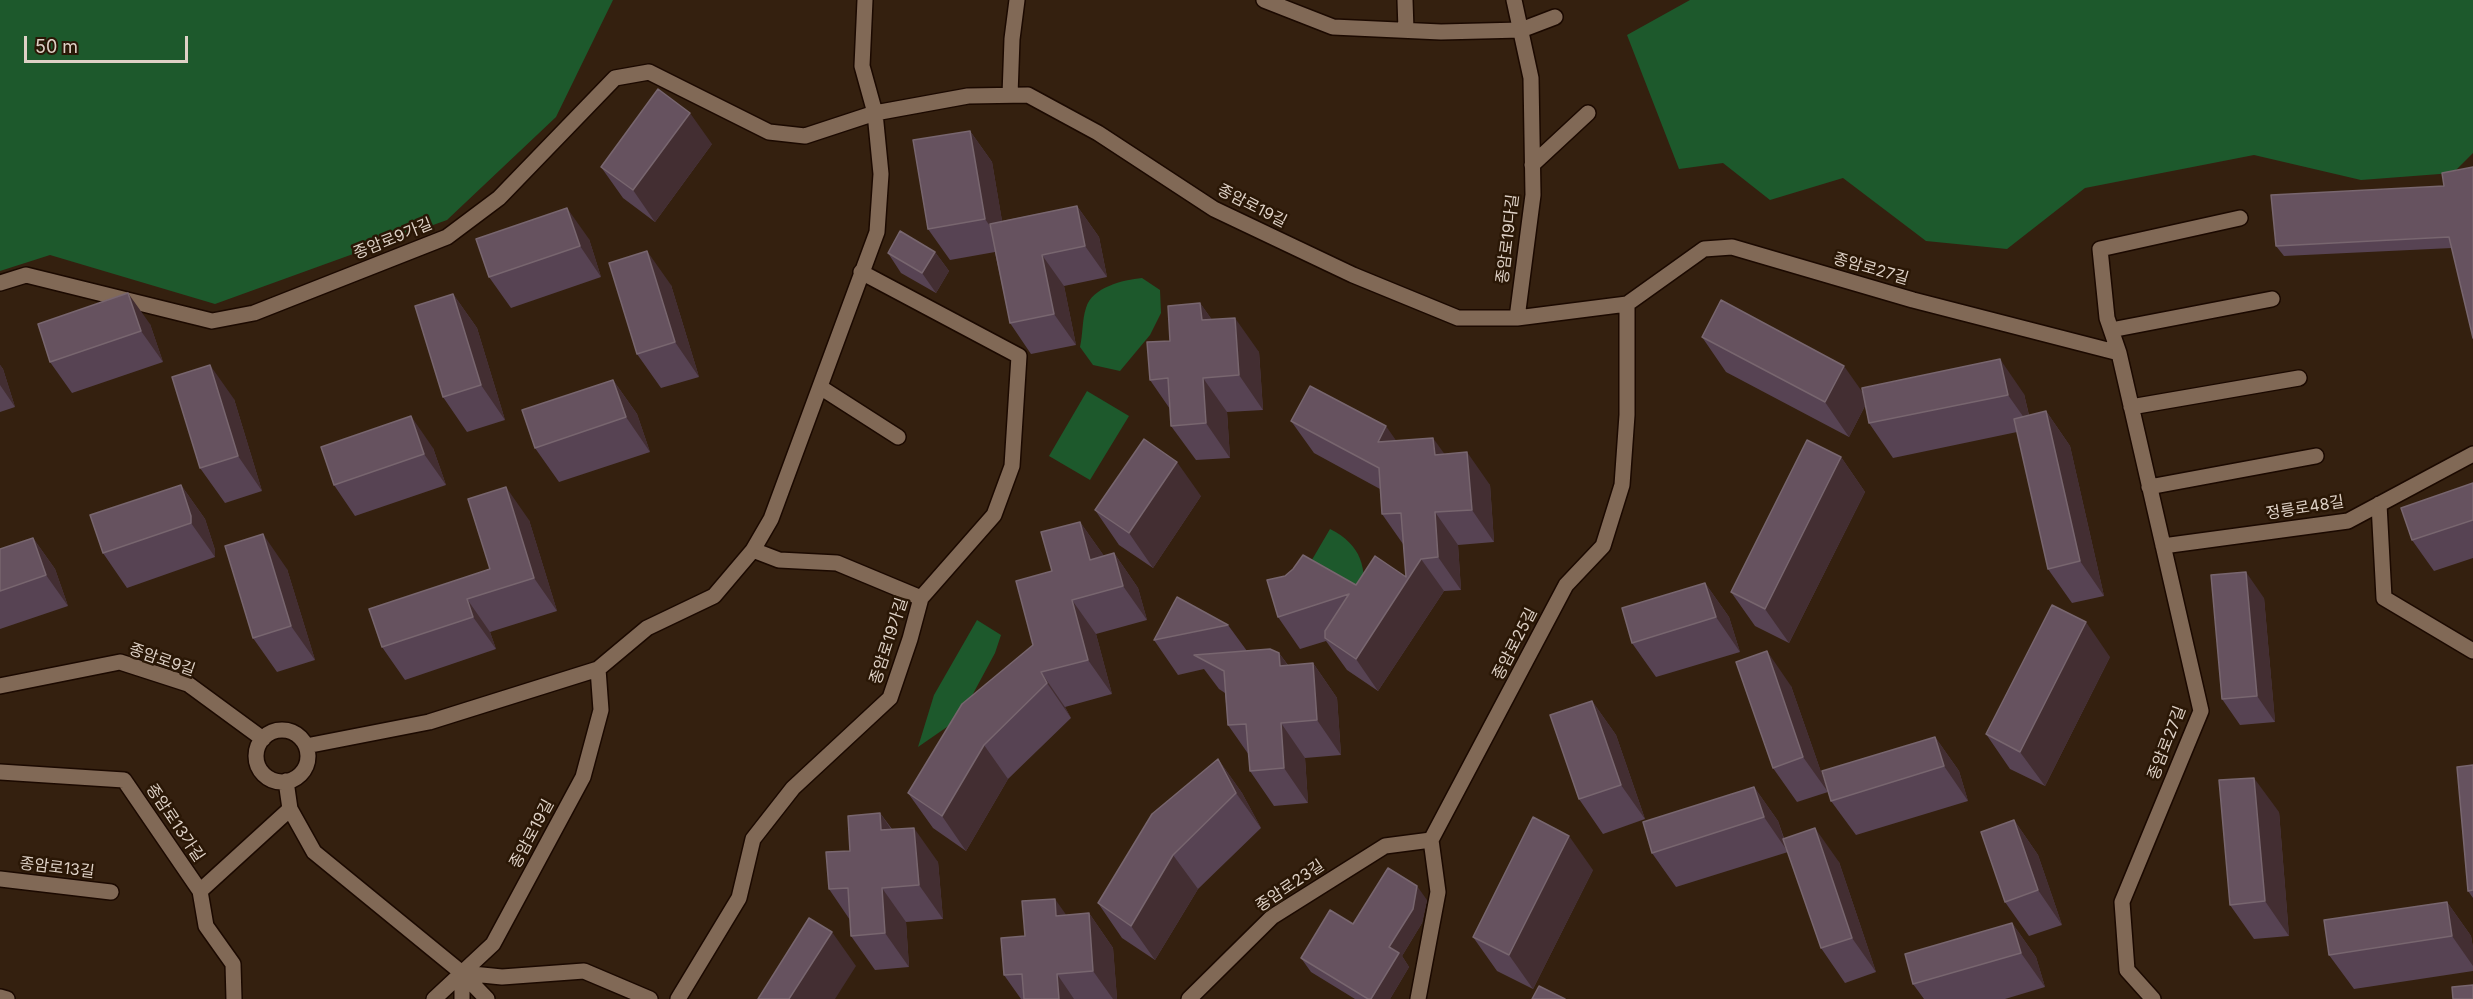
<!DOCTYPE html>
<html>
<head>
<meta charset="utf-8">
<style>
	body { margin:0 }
	#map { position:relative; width:2473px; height:999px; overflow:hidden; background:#34200f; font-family:Inter,sans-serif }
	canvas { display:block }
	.scale { position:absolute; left:24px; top:36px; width:164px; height:27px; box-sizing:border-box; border:3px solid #ded1c6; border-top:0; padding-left:8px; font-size:18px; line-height:21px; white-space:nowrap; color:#ded1c6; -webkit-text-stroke:4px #2a1706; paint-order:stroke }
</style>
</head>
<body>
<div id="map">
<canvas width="2473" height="999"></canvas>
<div class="scale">50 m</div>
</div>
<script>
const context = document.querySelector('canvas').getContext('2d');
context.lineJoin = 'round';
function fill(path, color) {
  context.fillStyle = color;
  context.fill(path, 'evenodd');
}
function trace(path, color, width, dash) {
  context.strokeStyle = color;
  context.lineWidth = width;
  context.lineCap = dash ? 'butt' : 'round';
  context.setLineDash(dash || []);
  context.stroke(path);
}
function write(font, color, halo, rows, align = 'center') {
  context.font = font + ' Inter,"Noto Sans KR",sans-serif';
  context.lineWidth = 5;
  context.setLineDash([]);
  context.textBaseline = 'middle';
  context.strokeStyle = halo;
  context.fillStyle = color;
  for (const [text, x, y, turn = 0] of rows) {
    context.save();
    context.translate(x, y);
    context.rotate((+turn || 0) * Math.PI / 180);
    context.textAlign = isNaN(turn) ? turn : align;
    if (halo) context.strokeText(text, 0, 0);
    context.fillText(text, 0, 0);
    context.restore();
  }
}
const green = new Path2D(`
	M0 0H613L556 117 447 220 215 304 50 255 0 271Z
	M1690 0H2473V153L2453 173 2361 180 2254 155 2085 188 2007 249 1926 241 1843 178 1770 200 1723 163 1679 169 1627 35Z
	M1142 278 1160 290 1161 313 1150 335 1120 371 1093 365 1080 347C1083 334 1082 320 1086 308 1092 287 1123 280 1142 278Z
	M1087 391 1129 416 1090 480 1049 456Z
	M1330 529C1362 545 1367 568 1363 602L1306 570Z
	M977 620 1001 635 995 653 960 718 918 747 934 695Z`);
const minor = new Path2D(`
	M1264 0 1333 27 1441 32 1521 30 1555 17
	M1405 0 1406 30
	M1514 0 1531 78 1533 195 1517 318
	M1010 95 1012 39 1017 0
	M1532 165 1588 113
	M0 283 26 275 212 321 254 313 447 237 499 198 615 78 649 72 769 132 805 136 875 113 968 96 1028 95 1098 133 1214 209 1353 275 1458 318H1517L1627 304 1704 249 1732 247 1913 300 2119 353
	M2111 330 2272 299
	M820 387 898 437
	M2131 407 2299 378
	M2149 487 2316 456
	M2379 504 2384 598 2473 651
	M2163 546 2348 521 2473 454
	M753 550 779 560 837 563 921 598
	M0 686 120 662 188 684 263 739
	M256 756a26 26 0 1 1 52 0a26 26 0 1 1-52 0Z
	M306 746 429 722 598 669 647 628 714 596 753 550 771 519 877 232 881 174 875 113 862 66 865 0
	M0 772 124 780 200 891 206 926 233 964 234 999
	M286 781 290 809 314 852 462 973 487 999
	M0 879 111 892
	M200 891 290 809
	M462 973 502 977 584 971 650 999
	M462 973V999
	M0 997 7 999
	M434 999 493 944 583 777 601 710 598 669
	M678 999 739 898 753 839 793 788 890 698 910 639 921 598 994 515 1012 466 1019 356 861 272
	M1189 999 1272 917 1385 846 1431 840
	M1418 999 1438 892 1431 840 1566 585 1603 546 1622 485 1627 415V304
	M2153 999 2127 970 2122 902 2201 711 2119 353 2107 318 2100 249 2240 218`);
const wall = new Path2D(`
	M970 131 992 162 1002 221 1077 206 1099 237 1107 277 1064 286 1076 345 1031 354 1010 323 995 252 950 260 928 229Z
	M712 144 655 222 623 198 601 167Z
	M2444 186 2452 248 2284 256 2276 246Z
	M589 239 601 277 511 308 489 277Z
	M935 252 949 271 936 293 901 273 888 253Z
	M671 285 699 377 661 388 637 354Z
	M453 294 477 328 505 420 467 432 443 397Z
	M1200 303 1212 320 1259 352 1263 410 1227 412 1230 458 1196 460 1171 426 1170 409 1150 380 1170 341Z
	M150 324 163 362 72 393 50 362Z
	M1702 337 1863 392 2024 394 2029 415 2046 411 2070 446 2104 596 2072 603 2048 569 2017 432 1893 458 1869 423 1865 406 1849 437 1726 372Z
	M0 365 3 369 15 407 0 412Z
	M613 380 637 414 650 452 559 482 535 448Z
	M234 399 262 491 225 503 200 468Z
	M1291 421 1396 440 1445 454 1490 485 1494 542 1458 545 1461 590 1444 591 1378 691 1347 670 1326 641 1300 649 1278 617 1356 585 1406 577 1403 544 1382 514 1380 489 1314 453Z
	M433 448 446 485 355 516 334 485Z
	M1841 457 1865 492 1789 643 1755 626 1731 592Z
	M2473 483V558L2434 571 2412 540Z
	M181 485 205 519 215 550V557L127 588 103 553Z
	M1201 496 1153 568 1119 545 1095 510Z
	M529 520 557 611 490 632 496 649 405 680 382 647 490 569Z
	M1080 522 1104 556 1114 553 1138 588 1147 620 1096 634 1112 694 1065 707 1071 718 1008 779 966 851 933 828 908 793 1033 645 1052 571Z
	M33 538 55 569 68 606 0 629V549Z
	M287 569 315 660 277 672 253 638Z
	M1705 583 1729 617 1740 652 1656 677 1632 643Z
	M2264 598 2275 722 2240 725 2222 699Z
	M1228 625 1247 651 1279 653 1288 665 1313 663 1337 698 1341 755 1305 758 1308 803 1274 806 1250 771 1249 755 1228 725 1225 693 1219 689 1204 669 1178 675 1154 640Z
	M2110 657 2045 786 2010 769 1986 734Z
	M1791 686 1828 792 1797 802 1773 768Z
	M1592 701 1616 735 1645 819 1603 834 1579 799Z
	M1935 737 1959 771 1968 801 1856 835 1831 801Z
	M1218 759 1242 793 1261 828 1198 889 1155 960 1122 938 1098 903Z
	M2473 765V898L2468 891Z
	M1754 787 1778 821 1784 838 1839 862 1876 972 1845 983 1821 948 1788 852 1676 887 1652 853Z
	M2279 812 2289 936 2254 939 2230 905Z
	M880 813 892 829 938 862 943 919 906 922 909 967 875 970 851 936 850 920 829 889 850 851Z
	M2014 820 2038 855 2062 925 2029 936 2005 902Z
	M1593 870 1533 989 1497 971 1473 937Z
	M1427 900 1422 923 1402 956 1409 967 1390 999H1355L1311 972 1301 958 1353 924Z
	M2447 902 2471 936 2473 948V971L2354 989 2329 955Z
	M1089 913 1113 948 1117 999H1021L1004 975 1025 936 1066 915Z
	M2012 923 2036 957 2045 987 2005 999H1924L1913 984Z`);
const shadedWall = new Path2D(`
	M690 113 712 144 655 222 633 190Z
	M970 131 992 162 1007 250 985 219Z
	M1077 206 1099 237 1107 277 1085 246Z
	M567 208 589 239 601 277 580 246Z
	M647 251 671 285 699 377 675 342Z
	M935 252 949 271 936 293 922 273Z
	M1042 255 1064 286 1076 345 1054 314Z
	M128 293 150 324 163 362 141 331Z
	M453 294 477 328 505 420 481 385Z
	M1200 303 1225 338 1202 320Z
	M1235 318 1259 352 1263 410 1239 375Z
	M2000 359 2024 394 2032 429 2008 395Z
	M0 365 3 369 15 407 0 385Z
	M210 365 234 399 262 491 238 456Z
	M1844 366 1868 400 1849 437 1825 402Z
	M1203 378 1227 412 1230 458 1206 423Z
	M613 380 637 414 650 452 626 417Z
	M2046 411 2070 446 2104 596 2080 561Z
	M411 416 433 448 446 485 424 454Z
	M1386 426 1409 459 1378 442Z
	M1433 438 1456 470 1435 455Z
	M1467 452 1490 485 1494 542 1472 510Z
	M1841 457 1865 492 1789 643 1765 609Z
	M1177 462 1201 496 1153 568 1129 533Z
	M181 485 205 519 215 550V557L191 523Z
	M506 487 529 520 557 611 534 578Z
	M1435 512 1458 545 1461 590 1438 557Z
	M1080 522 1104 556 1090 560Z
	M263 534 287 569 315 660 291 626Z
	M33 538 55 569 68 606 46 575Z
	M1114 553 1138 588 1147 620 1123 586Z
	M1421 559 1444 591 1378 691 1356 659Z
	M2246 572 2264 598 2275 722 2257 696Z
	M1705 583 1729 617 1740 652 1716 617Z
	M467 599 490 632 496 649 473 617Z
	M1072 600 1096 634 1112 694 1088 660Z
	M2086 622 2110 657 2045 786 2020 752Z
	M1767 651 1791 686 1828 792 1803 757Z
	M1279 653 1303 687 1280 666Z
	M1313 663 1337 698 1341 755 1317 720Z
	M1041 672 1065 707 1071 718 1047 683Z
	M1592 701 1616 735 1645 819 1621 785Z
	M1281 723 1305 758 1308 803 1284 768Z
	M1935 737 1959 771 1968 801 1944 766Z
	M984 745 1008 779 966 851 942 816Z
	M1218 759 1242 793 1261 828 1236 793Z
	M2254 778 2279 812 2289 936 2265 901Z
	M1754 787 1778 821 1788 852 1764 817Z
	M880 813 904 848 881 830Z
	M2014 820 2038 855 2062 925 2038 890Z
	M914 828 938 862 943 919 919 885Z
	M1815 828 1839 862 1876 972 1852 938Z
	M1569 836 1593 870 1533 989 1509 955Z
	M1173 855 1198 889 1155 960 1131 926Z
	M1417 886 1427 900 1422 923 1402 956 1409 967 1390 999H1371L1389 947Z
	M882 888 906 922 909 967 885 933Z
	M1055 899 1079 933 1056 916Z
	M2447 902 2471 936 2473 948V966L2452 936Z
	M1089 913 1113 948 1117 999H1113L1093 971Z
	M2012 923 2036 957 2045 987 2021 953Z
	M832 932 856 966 835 999H789Z
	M1057 974 1074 999H1059Z`);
const building = new Path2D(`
	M658 89 690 113 633 190 601 167Z
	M970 131 985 219 928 229 913 140Z
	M2473 167V338L2449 237 2276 246 2271 195 2444 186 2442 173Z
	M1077 206 1085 246 1042 255 1054 314 1010 323 990 224Z
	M567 208 580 246 489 277 476 239Z
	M900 231 935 252 922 273 888 253Z
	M647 251 675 342 637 354 609 263Z
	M128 293 141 331 50 362 38 324Z
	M453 294 481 385 443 397 415 306Z
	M1721 300 1844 366 1825 402 1702 337Z
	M1200 303 1202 320 1235 318 1239 375 1203 378 1206 423 1171 426 1168 378 1150 380 1147 342 1170 341 1168 306Z
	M2000 359 2008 395 1869 423 1862 388Z
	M210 365 238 456 200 468 172 377Z
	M613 380 626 417 535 448 522 410Z
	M1310 386 1386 426 1378 442 1433 438 1435 455 1467 452 1472 510 1435 512 1438 557 1421 559 1356 659 1325 638V631L1349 594 1278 617 1267 580 1285 576 1293 569 1303 555 1356 585 1375 556 1406 577 1401 513 1382 514 1379 468 1291 421Z
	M2046 411 2080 561 2048 569 2014 419Z
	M411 416 424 454 334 485 321 447Z
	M1144 439 1177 462 1129 533 1095 510Z
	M1807 440 1841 457 1765 609 1731 592Z
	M2473 483V520L2412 540 2401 508Z
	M181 485 191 516V523L103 553 90 515Z
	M506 487 534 578 467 599 473 617 382 647 369 609 490 569 468 499Z
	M1080 522 1090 560 1114 553 1123 586 1072 600 1088 660 1041 672 1047 683 984 745 942 816 908 793 962 704 1033 645 1016 581 1052 571 1041 532Z
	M263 534 291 626 253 638 225 546Z
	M33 538 46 575 0 591V549Z
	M2246 572 2257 696 2222 699 2211 575Z
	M1705 583 1716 617 1632 643 1622 608Z
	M1177 597 1228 625 1154 640Z
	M2052 605 2086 622 2020 752 1986 734Z
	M1270 649 1279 653 1280 666 1313 663 1317 720 1281 723 1284 768 1250 771 1246 724 1228 725 1224 671 1194 655Z
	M1767 651 1803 757 1773 768 1736 662Z
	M1592 701 1621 785 1579 799 1550 715Z
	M1935 737 1944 766 1831 801 1822 771Z
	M1218 759 1236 793 1173 855 1131 926 1098 903 1152 814Z
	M2473 765V890L2468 891 2457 767Z
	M2254 778 2265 901 2230 905 2219 780Z
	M1754 787 1764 817 1652 853 1643 822Z
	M880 813 881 830 914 828 919 885 882 888 885 933 851 936 848 888 829 889 826 852 850 851 848 816Z
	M1533 817 1569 836 1509 955 1473 937Z
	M2014 820 2038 890 2005 902 1981 832Z
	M1815 828 1852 938 1821 948 1783 839Z
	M1388 868 1417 886 1413 909 1389 947 1399 953 1371 999H1368L1301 958 1330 910 1353 924Z
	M1055 899 1056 916 1089 913 1093 971 1057 974 1059 999H1024L1022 974 1004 975 1001 938 1025 936 1022 901Z
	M2447 902 2452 936 2329 955 2324 920Z
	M809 918 832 932 789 999H758Z
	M2012 923 2021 953 1913 984 1905 954Z
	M2473 985V999H2453L2452 987Z
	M1539 986 1565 999H1532Z`);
const streetNames = [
	["종암로19길",1252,206,27],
	["종암로9가길",393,239,-22],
	["종암로19다길",1508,239,-83],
	["종암로27길",1871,269,16],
	["정릉로48길",2305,508,-9],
	["종암로19가길",889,641,-72],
	["종암로25길",1515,644,-63],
	["종암로9길",162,660,19],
	["종암로27길",2167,743,-69],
	["종암로13가길",175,823,56],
	["종암로19길",532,834,-62],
	["종암로13길",57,868,7],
	["종암로23길",1290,886,-34]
];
fill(green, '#1d592c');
trace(minor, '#1b0900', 18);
trace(minor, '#816956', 15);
fill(wall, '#574353');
fill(shadedWall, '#432e32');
fill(building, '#66525f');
trace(building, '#78666f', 1.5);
write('16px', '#ded1c6', '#2a1706', streetNames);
</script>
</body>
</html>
